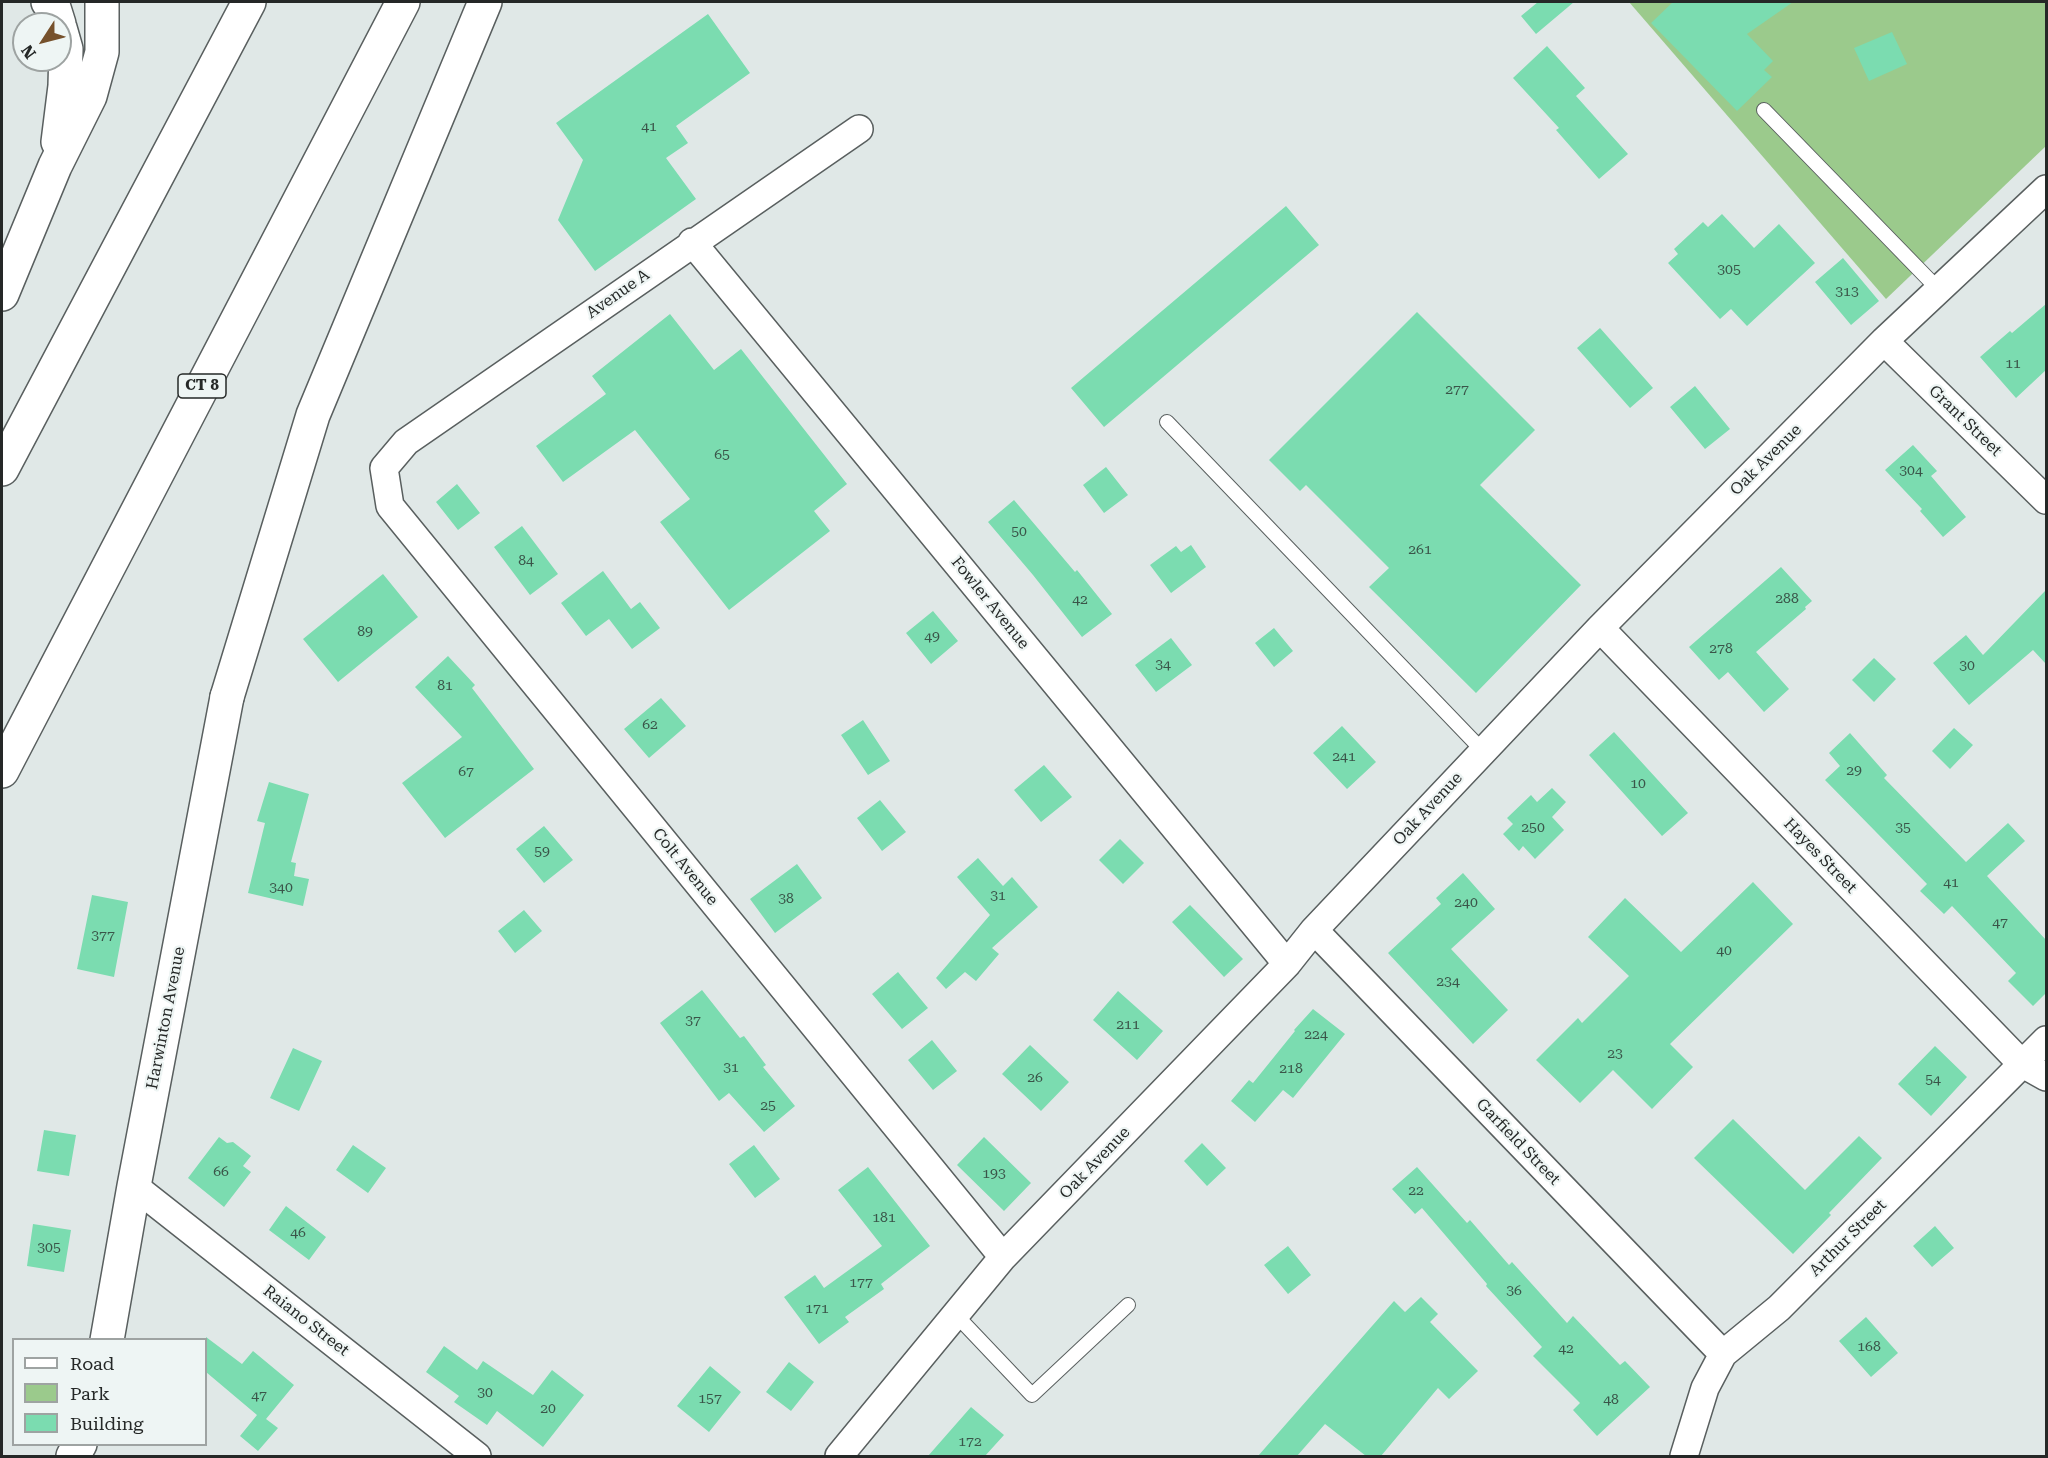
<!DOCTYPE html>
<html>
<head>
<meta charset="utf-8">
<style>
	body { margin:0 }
	#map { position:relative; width:2048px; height:1458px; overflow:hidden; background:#e0e8e7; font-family:"Roboto Serif",serif }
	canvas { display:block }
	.frame { position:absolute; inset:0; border:3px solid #252827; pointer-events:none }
	.legend { position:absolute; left:12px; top:1338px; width:195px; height:108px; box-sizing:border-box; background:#eef5f4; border:2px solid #9ea3a2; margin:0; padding:8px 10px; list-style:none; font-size:18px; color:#252827 }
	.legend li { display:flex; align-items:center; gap:12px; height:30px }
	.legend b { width:30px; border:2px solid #9ea3a2 }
	.north { position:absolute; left:12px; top:12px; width:60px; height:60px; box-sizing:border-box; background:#eef5f4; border:2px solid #9ea3a2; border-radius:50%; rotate:234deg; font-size:16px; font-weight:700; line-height:24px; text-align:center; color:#252827 }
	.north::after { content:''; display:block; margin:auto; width:21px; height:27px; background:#76512c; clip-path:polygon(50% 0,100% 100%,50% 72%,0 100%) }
</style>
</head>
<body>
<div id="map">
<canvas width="2048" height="1458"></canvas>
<div class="frame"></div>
<ul class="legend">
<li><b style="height:8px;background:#fff"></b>Road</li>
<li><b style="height:16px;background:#9bca8c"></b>Park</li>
<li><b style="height:16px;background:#7bdcb0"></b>Building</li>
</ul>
<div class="north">N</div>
</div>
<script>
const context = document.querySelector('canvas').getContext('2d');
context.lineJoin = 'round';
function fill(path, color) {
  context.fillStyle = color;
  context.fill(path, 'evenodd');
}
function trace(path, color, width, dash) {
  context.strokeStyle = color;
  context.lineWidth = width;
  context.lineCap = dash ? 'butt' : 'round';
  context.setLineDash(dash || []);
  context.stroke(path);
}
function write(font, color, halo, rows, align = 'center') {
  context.font = font + ' "Roboto Serif",serif';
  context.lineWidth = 4.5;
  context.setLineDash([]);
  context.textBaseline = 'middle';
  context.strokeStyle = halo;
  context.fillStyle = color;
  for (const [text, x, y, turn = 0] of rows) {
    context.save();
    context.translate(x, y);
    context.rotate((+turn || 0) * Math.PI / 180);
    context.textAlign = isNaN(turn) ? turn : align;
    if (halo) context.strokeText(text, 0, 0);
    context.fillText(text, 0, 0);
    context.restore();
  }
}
const green = new Path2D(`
	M1629 2H2046V146L1886 299Z`);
const building = new Path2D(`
	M1538 2H1574L1536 34 1521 16Z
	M1673 2H1793L1747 34 1773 61 1764 70 1772 77 1737 111 1651 23Z
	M708 14 750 73 676 126 688 143 666 158 696 199 595 271 558 220 583 160 556 123Z
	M1892 32 1907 64 1869 81 1854 48Z
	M1547 46 1585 88 1576 96 1628 154 1599 179 1556 130 1559 128 1513 78Z
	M1286 206 1319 245 1104 427 1071 388Z
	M1722 214 1754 248 1779 224 1815 263 1747 326 1731 309 1720 319 1668 263 1678 254 1674 249 1703 222 1708 227Z
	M1843 258 1879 301 1851 325 1815 282Z
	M2046 304V370L2016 398 1980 357 2010 331 2012 333Z
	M1417 312 1535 430 1480 485 1581 585 1476 693 1369 587 1389 568 1306 485 1300 491 1269 460Z
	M670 314 714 370 741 349 847 484 814 511 830 531 729 610 660 522 690 499 635 430 563 482 536 446 606 394 592 376Z
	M1600 328 1653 388 1630 408 1577 348Z
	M1695 386 1730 429 1705 449 1670 407Z
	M1913 445 1937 471 1931 476 1966 517 1943 537 1920 511 1922 509 1885 470Z
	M1106 467 1128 495 1104 513 1083 485Z
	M457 484 480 513 458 530 436 502Z
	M1014 500 1075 572 1077 570 1112 614 1082 637 1033 575 988 522Z
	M522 526 558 574 530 595 494 547Z
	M1191 545 1206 567 1171 593 1150 565 1176 546 1181 552Z
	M1781 567 1812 601 1805 607 1806 609 1756 652 1789 689 1764 712 1728 672 1719 680 1689 647Z
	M603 571 631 609 640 602 660 628 632 649 609 619 586 636 561 603Z
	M383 574 418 617 338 682 303 639Z
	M2046 590V664L2033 650 1969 705 1933 663 1966 635 1983 655Z
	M933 611 958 641 931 664 906 633Z
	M1274 628 1293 651 1274 667 1255 643Z
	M1171 638 1192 665 1156 692 1135 665Z
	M448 656 475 685 472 688 534 769 445 838 402 783 462 737 415 687Z
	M1874 658 1896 679 1874 702 1852 680Z
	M661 698 686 726 649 758 624 729Z
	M863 720 890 761 868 775 841 735Z
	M1342 726 1376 762 1347 789 1313 753Z
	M1954 728 1973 745 1950 769 1932 751Z
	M1614 732 1688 813 1662 836 1589 755Z
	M1850 733 1887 775 1884 778 1966 862 2008 823 2025 841 1987 876 2046 940V993L2033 1006 2008 981 2016 973 1952 906 1944 914 1920 891 1927 884 1825 780 1840 766 1829 753Z
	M1044 765 1072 797 1041 822 1014 790Z
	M269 782 309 794 291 862 296 863 294 876 309 879 303 906 248 893 265 823 257 821Z
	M1552 788 1566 802 1552 817 1564 830 1535 859 1523 846 1519 851 1503 834 1513 824 1507 818 1531 795 1537 802Z
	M880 800 906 832 882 851 857 818Z
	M544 826 573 860 544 883 516 849Z
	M1120 839 1144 863 1123 884 1099 860Z
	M978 858 1003 886 1012 877 1038 907 992 948 999 954 976 981 965 972 946 989 936 978 990 915 957 877Z
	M797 864 822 898 775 933 750 899Z
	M1463 873 1495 909 1451 949 1508 1010 1473 1044 1388 953 1441 904 1436 898Z
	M1753 882 1793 924 1670 1044 1693 1067 1652 1109 1613 1070 1580 1103 1536 1060 1578 1018 1582 1023 1629 976 1588 937 1625 898 1681 952Z
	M92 895 128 902 114 977 77 969Z
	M1190 905 1243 959 1224 977 1172 922Z
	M524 910 542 931 515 953 498 931Z
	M898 972 928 1008 902 1029 872 994Z
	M702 990 740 1038 744 1036 766 1065 763 1067 795 1106 764 1132 729 1093 719 1101 660 1023Z
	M1118 991 1163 1031 1137 1060 1093 1020Z
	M1313 1009 1345 1034 1293 1098 1283 1090 1255 1122 1231 1101 1249 1080 1253 1083 1295 1031 1294 1030Z
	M932 1040 957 1071 933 1090 908 1060Z
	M1030 1045 1069 1082 1041 1111 1002 1074Z
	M1935 1046 1967 1077 1931 1116 1898 1084Z
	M293 1048 322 1061 299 1111 270 1098Z
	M1733 1119 1805 1190 1859 1136 1882 1158 1829 1213 1831 1215 1793 1254 1694 1158Z
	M44 1130 76 1135 69 1176 37 1171Z
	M219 1137 227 1143 233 1142 251 1156 243 1166 251 1172 224 1207 188 1178Z
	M984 1137 1031 1183 1004 1211 957 1165Z
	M1202 1143 1226 1168 1207 1186 1184 1161Z
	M353 1145 386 1168 368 1193 336 1170Z
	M754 1145 780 1179 755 1198 729 1164Z
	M868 1167 930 1246 881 1284 884 1289 845 1317 849 1322 819 1344 784 1297 815 1275 824 1288 882 1246 838 1190Z
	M1417 1167 1467 1223 1470 1220 1509 1265 1512 1262 1567 1323 1573 1316 1620 1365 1625 1361 1650 1387 1597 1436 1573 1410 1580 1403 1533 1356 1542 1347 1486 1286 1487 1284 1422 1208 1415 1214 1392 1189Z
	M286 1206 326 1237 309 1260 269 1230Z
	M33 1224 71 1230 64 1272 27 1266Z
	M1935 1226 1954 1248 1932 1267 1913 1246Z
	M1288 1246 1311 1275 1288 1294 1264 1265Z
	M1421 1297 1438 1314 1430 1322 1478 1371 1449 1399 1438 1388 1381 1456H1366L1325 1424 1297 1456H1258L1394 1301 1405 1312Z
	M1866 1317 1898 1353 1871 1377 1839 1341Z
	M206 1337 242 1364 253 1351 294 1385 266 1419 278 1428 258 1451 240 1436 257 1415 206 1372Z
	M444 1346 477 1370 483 1361 533 1395 552 1370 584 1395 543 1447 497 1411 487 1425 454 1402 459 1396 426 1372Z
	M789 1362 814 1382 791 1411 766 1392Z
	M710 1366 741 1392 709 1432 677 1406Z
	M971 1407 1004 1435 985 1456H928Z`);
const lane = new Path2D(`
	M1764 110 1939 290
	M1167 422 1483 751
	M956 1315 1032 1395 1128 1305`);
const street = new Path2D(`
	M859 129 406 442 384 468 390 506 1003 1257
	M692 242 1287 964
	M1884 341 2046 500
	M1600 628 2021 1063 2046 1077
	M1314 930 1723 1354
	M134 1186 477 1456
	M839 1456 1003 1257 1287 964 1314 930 1600 628 1884 341 2046 189
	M1684 1456 1705 1388 1723 1354 1779 1308 2046 1040`);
const secondary = new Path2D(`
	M107 1340 134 1186 227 697
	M73 1456 80 1444`);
const highway = new Path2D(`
	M48 2 54 8 59 24
	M58 142 65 86 66 49 60 28
	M2 294 55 166 90 96 102 52V2
	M2 469 249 2
	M227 697 313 415 485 2
	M2 771 403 2`);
const numberNames = [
	["41",649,127],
	["305",1729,270],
	["313",1847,292],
	["11",2013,364],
	["277",1457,390],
	["65",722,455],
	["304",1911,471],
	["50",1019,532],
	["261",1420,550],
	["84",526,561],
	["288",1787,599],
	["42",1080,600],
	["89",365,632],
	["49",932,637],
	["278",1721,649],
	["34",1163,665],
	["30",1967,666],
	["81",445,686],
	["62",650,725],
	["241",1344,757],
	["29",1854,771],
	["67",466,772],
	["10",1638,784],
	["250",1533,828],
	["35",1903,828],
	["59",542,852],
	["41",1951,883],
	["340",281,888],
	["31",998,896],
	["38",786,899],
	["240",1466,903],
	["47",2000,923],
	["377",103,936],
	["40",1724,951],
	["234",1448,982],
	["37",693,1021],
	["211",1128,1025],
	["224",1316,1035],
	["23",1615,1054],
	["31",731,1068],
	["218",1291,1069],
	["26",1035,1078],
	["54",1933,1080],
	["25",768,1106],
	["66",221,1172],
	["193",994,1174],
	["22",1416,1191],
	["181",884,1218],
	["46",298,1233],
	["305",49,1248],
	["177",861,1283],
	["36",1514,1291],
	["171",817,1309],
	["168",1869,1347],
	["42",1566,1349],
	["30",485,1393],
	["47",259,1396],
	["157",710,1399],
	["48",1611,1400],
	["20",548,1409],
	["172",970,1442]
];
const shields = [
	[202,386,48]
];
const shieldNames = [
	["CT 8",202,386]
];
const streetNames = [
	["Avenue A",618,294,-35],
	["Grant Street",1965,421,44],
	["Oak Avenue",1766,460,-45],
	["Fowler Avenue",990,603,51],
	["Oak Avenue",1428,809,-47],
	["Hayes Street",1820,856,46],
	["Colt Avenue",685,867,51],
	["Harwinton Avenue",166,1018,-79],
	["Garfield Street",1518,1142,46],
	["Oak Avenue",1095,1163,-46],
	["Arthur Street",1848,1238,-45],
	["Raiano Street",306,1321,38]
];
fill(green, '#9bca8c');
fill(building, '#7bdcb0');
trace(lane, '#595f5f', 16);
trace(street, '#595f5f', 30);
trace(secondary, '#595f5f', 36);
trace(highway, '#595f5f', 36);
trace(lane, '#fff', 14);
trace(street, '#fff', 27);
trace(secondary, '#fff', 33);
trace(highway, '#fff', 33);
write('14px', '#3a5549', null, numberNames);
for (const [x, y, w] of shields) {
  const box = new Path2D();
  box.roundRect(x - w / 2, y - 12, w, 24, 4.5);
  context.fillStyle = '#eef5f4';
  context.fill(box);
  trace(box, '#252827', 1.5);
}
write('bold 15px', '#252827', null, shieldNames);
write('16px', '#252827', '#eef5f4', streetNames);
</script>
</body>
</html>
